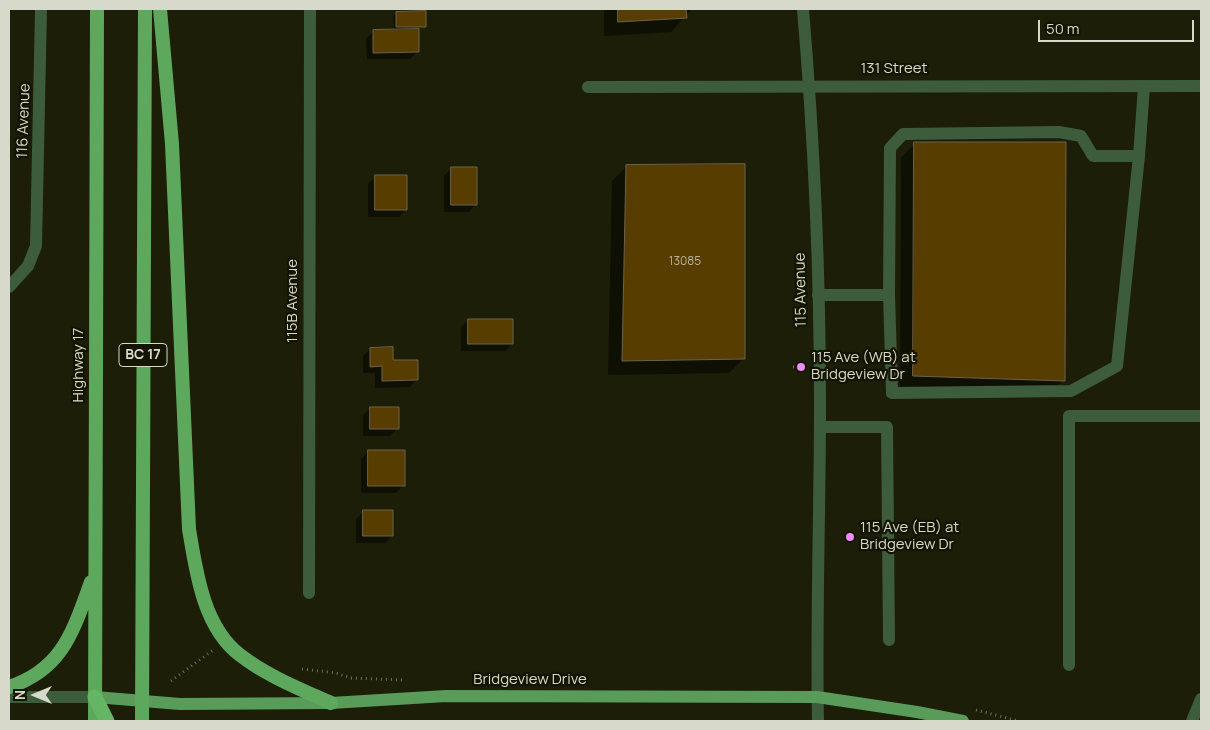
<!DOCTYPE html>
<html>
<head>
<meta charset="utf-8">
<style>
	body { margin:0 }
	#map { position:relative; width:1210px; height:730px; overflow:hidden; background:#1c1e07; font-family:Manrope,sans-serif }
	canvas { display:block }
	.frame { position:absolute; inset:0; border:10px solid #d7d9cb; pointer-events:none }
	.north { position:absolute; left:10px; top:670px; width:50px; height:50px; -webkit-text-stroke:4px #131501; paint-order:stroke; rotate:270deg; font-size:14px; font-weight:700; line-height:20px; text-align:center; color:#d7d9cb }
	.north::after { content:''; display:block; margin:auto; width:18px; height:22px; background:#d7d9cb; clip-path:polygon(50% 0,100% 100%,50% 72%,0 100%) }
	.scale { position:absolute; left:1038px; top:20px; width:156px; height:22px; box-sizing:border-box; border:2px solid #d7d9cb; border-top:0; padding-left:6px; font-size:15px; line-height:18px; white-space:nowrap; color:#d7d9cb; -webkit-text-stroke:4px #131501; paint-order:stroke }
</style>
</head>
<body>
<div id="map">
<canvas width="1210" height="730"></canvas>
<div class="frame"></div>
<div class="north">N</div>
<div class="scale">50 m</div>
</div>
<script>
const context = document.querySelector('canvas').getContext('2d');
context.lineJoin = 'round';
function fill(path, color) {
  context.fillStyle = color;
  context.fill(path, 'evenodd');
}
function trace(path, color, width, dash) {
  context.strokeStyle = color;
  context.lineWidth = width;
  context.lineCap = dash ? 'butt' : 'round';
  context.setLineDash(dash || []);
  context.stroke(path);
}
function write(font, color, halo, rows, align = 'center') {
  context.font = font + ' Manrope,sans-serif';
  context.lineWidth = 4.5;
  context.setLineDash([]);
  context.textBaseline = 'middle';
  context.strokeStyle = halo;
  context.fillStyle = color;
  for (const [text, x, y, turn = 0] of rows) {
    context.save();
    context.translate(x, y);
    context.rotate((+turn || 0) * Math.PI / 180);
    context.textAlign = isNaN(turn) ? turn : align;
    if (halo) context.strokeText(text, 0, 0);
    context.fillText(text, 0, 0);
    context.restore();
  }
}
const shadow = new Path2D(`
	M604 9H692L671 32 604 36Z
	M397 13 425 26 418 29V51L410 59H367L366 39 374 31H394L393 16Z
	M915 143 1063 380 1049 395 900 390 901 158Z
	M627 166 744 358 729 373 608 375 612 181Z
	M452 168 476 204 469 212H444V176Z
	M376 177 406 209 399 217H368V184Z
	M468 320 512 344 505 351H461V327Z
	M370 349 392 362 417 379 410 387 375 388V373H363V356Z
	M370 408 398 428 390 436H363V415Z
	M369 451 404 485 396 493H361V459Z
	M363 512 392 536 385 543H356V519Z`);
const building = new Path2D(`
	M618 9H686L687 18 618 22Z
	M426 11V27H396V12Z
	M419 29V52L373 53V30Z
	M914 142H1066L1065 381 913 376Z
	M745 164V359L622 361 626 165Z
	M451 167H477V205H451Z
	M375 175H407V210H375Z
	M468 319H513V344H468Z
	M393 347V360H418V380L382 381V366L370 367V348Z
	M370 407H399V429H370Z
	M368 450H405V486H368Z
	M363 510H393V536H363Z`);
const path = new Path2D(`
	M793 367H801
	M302 669 336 673 351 678 402 680
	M171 681 213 650
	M976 710 1019 721`);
const service = new Path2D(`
	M1139 156 1144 86
	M818 295H889L890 148 903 134 1059 132 1081 136 1093 156H1139L1117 366 1071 391 892 393 889 295
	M820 427H887L889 640
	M1069 665V416H1201
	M1192 721 1201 699`);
const minor = new Path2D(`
	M588 87 1201 86
	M9 287 28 266 36 246 41 9
	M309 593 310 9`);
const tertiary = new Path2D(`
	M803 9C814 140 820 273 820 404 820 510 816 616 818 721
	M9 697H95`);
const primary = new Path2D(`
	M95 697 180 704 331 703 446 696 817 697 917 712 963 721`);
const trunk = new Path2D(`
	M160 9 172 144 189 529C196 571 203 627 240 655 267 676 300 689 331 703
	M9 687C63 669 73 631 91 582
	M95 721 97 9
	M142 721 145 9`);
const motorway = new Path2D(`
	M95 697 107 721`);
const markers = [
	[801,367,5,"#ed8cfa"],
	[850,537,5,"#ed8cfa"]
];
const numberNames = [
	["13085",685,262]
];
const shields = [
	[143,355,48]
];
const shieldNames = [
	["BC 17",143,355]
];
const streetNames = [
	["131 Street",894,69],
	["116 Avenue",24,121,-88],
	["115 Avenue",801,290,-91],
	["115B Avenue",293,301,-90],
	["Highway 17",79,365,-90],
	["Bridgeview Drive",530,680]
];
const poiNames = [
	["115 Ave (WB) at",811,358],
	["Bridgeview Dr",811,375],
	["115 Ave (EB) at",860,528],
	["Bridgeview Dr",860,545]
];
fill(shadow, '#0007');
fill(building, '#573e00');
trace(building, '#6e624b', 1);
trace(path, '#6d6f5c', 3, [1, 4]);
trace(service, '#3d5c3c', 12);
trace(minor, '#3d5c3c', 12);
trace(tertiary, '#3d5c3c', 12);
trace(primary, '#599c59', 12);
trace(trunk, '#5ea85e', 14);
trace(motorway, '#64b564', 15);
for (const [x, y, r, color] of markers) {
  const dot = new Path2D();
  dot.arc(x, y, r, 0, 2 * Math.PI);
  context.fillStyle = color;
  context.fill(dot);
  trace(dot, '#131501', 2);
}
write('12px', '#b7b298', null, numberNames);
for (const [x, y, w] of shields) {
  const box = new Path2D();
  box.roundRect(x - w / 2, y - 11.5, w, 23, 4);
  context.fillStyle = '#131501';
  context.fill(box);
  trace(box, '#d7d9cb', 1);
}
write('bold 14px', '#d7d9cb', null, shieldNames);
write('15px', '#d7d9cb', '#131501', streetNames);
write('15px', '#d7d9cb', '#131501', poiNames, 'left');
</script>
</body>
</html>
